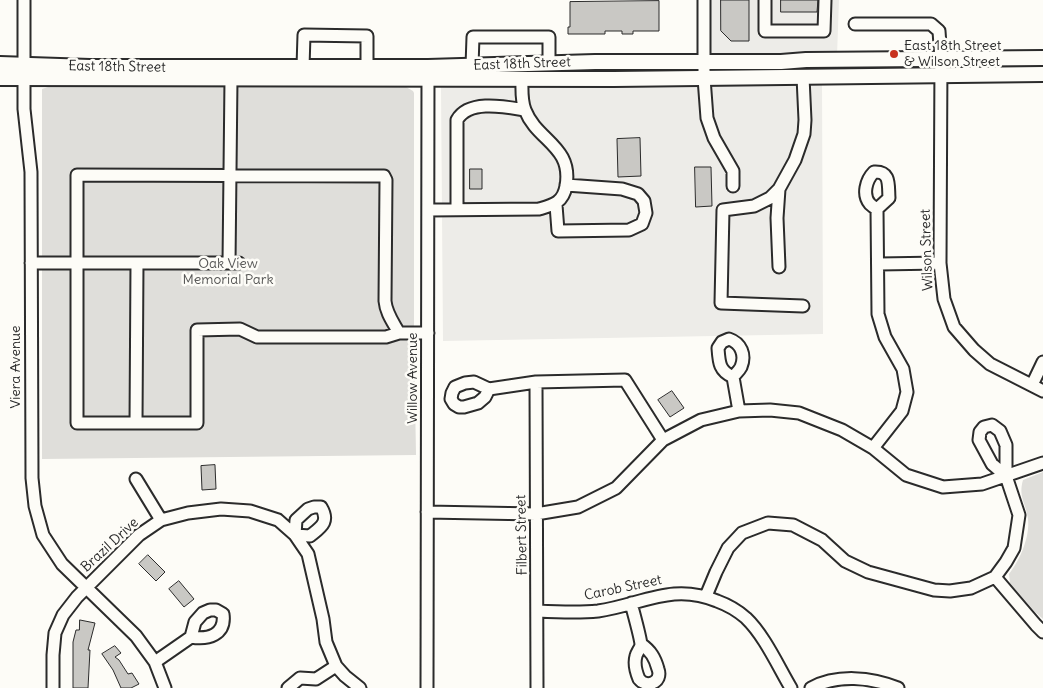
<!DOCTYPE html>
<html>
<head>
<meta charset="utf-8">
<style>
	body { margin:0 }
	canvas { display:block; background:#fdfcf7 }
</style>
</head>
<body>
<canvas width="1043" height="688"></canvas>
<script>
const context = document.querySelector('canvas').getContext('2d');
context.lineJoin = 'round';
function fill(path, color) {
  context.fillStyle = color;
  context.fill(path, 'evenodd');
}
function trace(path, color, width, dash) {
  context.strokeStyle = color;
  context.lineWidth = width;
  context.lineCap = dash ? 'butt' : 'round';
  context.setLineDash(dash || []);
  context.stroke(path);
}
function write(font, color, halo, rows, align = 'center') {
  context.font = font + ' Delius,sans-serif';
  context.lineWidth = 5;
  context.setLineDash([]);
  context.textBaseline = 'middle';
  context.strokeStyle = halo;
  context.fillStyle = color;
  for (const [text, x, y, turn = 0] of rows) {
    context.save();
    context.translate(x, y);
    context.rotate((+turn || 0) * Math.PI / 180);
    context.textAlign = isNaN(turn) ? turn : align;
    if (halo) context.strokeText(text, 0, 0);
    context.fillText(text, 0, 0);
    context.restore();
  }
}
const built = new Path2D(`
	M710 0H839L837 56 710 58Z
	M822 81 823 334 443 341 441 87Z`);
const green = new Path2D(`
	M51 86 406 87 413 91 414 93V339L416 455 42 459V89Z
	M1043 472V619L1035 612 1010 583 1009 574C1020 560 1030 537 1028 519 1026 503 1018 497 1023 480Z`);
const building = new Path2D(`
	M721 0H749V41H731L721 31Z
	M781 0H818L817 12H781Z
	M659 1V31H633V34H622V31H605V34H568V27H570V2Z
	M640 138 641 176 618 177 617 139Z
	M695 167H711L712 206 696 207Z
	M470 169H482V189H470Z
	M672 391 684 408 670 417 658 400Z
	M215 465 216 489 202 490 201 466Z
	M148 555 165 572 156 581 139 564Z
	M179 581 194 599 184 607 169 589Z
	M80 620 95 623 88 650H90L88 688H73V642L76 630H79Z
	M115 646 121 653 115 657 119 660 128 674 132 673 139 684 131 688H121L113 670 102 654Z`);
const minor = new Path2D(`
	M24 0V109L31 172 32 478 35 506 43 535 62 564 136 636 155 662 165 688
	M704 0V78L707 118 714 138 733 171V186
	M765 0V31H824L825 0
	M855 24H931L939 31 941 59 940 263 944 299 954 327 974 350 990 364 1043 391
	M472 66 473 37H549V64
	M303 67 304 35 367 36V67
	M874 172C891 171 888 185 889 198L877 209C875 208 872 206 870 204 862 195 866 180 874 172Z
	M556 205 558 231 629 230 642 224 646 213 644 201 638 194 622 189 566 185
	M457 209V120C469 99 506 107 525 110
	M428 210 539 209C553 205 563 203 566 186 573 146 537 141 525 110 521 100 522 90 522 79
	M31 263H239
	M229 263 231 79
	M879 264 940 263
	M779 267 777 218 779 189
	M803 306 721 303 723 210 754 206 770 198 779 189 795 160 804 134 805 120 803 77
	M399 333C393 322 386 313 385 301L386 180 384 176 77 175V423H197V330L240 329 257 337H386L399 333H428
	M729 339C741 343 746 355 741 367 739 371 736 373 733 377 719 371 719 362 718 348L722 342Z
	M733 377 739 411
	M536 382 537 688
	M1032 385 1043 362
	M489 389 485 397 478 403 464 407H459L454 404 451 399 452 393 455 387 465 383 474 382 489 389 536 382 625 380 663 440
	M136 423 137 263
	M873 448 902 411 907 392 903 369 885 337 878 314 877 209
	M136 479 161 520
	M314 507H321C330 522 321 527 310 536L295 535 296 520 308 509Z
	M427 512 536 514 578 507 616 488 663 440 701 420 739 411 770 410 799 413 842 430 873 448 906 475 943 487 982 484 1043 463
	M995 577 1036 625 1043 632
	M706 596 716 572 728 548 742 533 768 523 793 525 822 540 845 561 868 572 934 590 950 591 971 588 995 577 1006 562 1014 548 1019 515 1006 476V445L1000 431 992 425 984 427 980 432 979 440 992 464 1006 476
	M631 603C633 611 641 639 641 645 640 649 637 652 636 656 634 663 636 672 639 679 646 688 663 683 658 669 655 658 651 651 641 644
	M537 611C558 612 578 613 598 611 641 605 672 582 717 601 728 605 737 610 746 618 764 635 778 666 791 688
	M155 662 191 637C208 640 226 635 223 614L216 610H210L203 613 195 622 191 637
	M53 688V655L55 633 63 615 77 597 139 535 161 520 188 513 221 509 250 511 278 520 295 535 308 554 323 619 326 642 336 666 345 676 360 688
	M288 688 300 678 316 679 336 666
	M427 688 428 72
	M811 688C837 674 871 677 898 688`);
const major = new Path2D(`
	M0 64 90 67H428L595 62H781L806 60 1043 58
	M0 78 614 79 1043 74`);
const markers = [
	[894,54,5,"#c8321e"]
];
const poiNames = [
	["East 18th Street",904,46],
	["& Wilson Street",904,62]
];
const streetNames = [
	["East 18th Street",522,64,-2],
	["East 18th Street",117,67,1],
	["Wilson Street",927,250,-92],
	["Viera Avenue",16,367,-90],
	["Willow Avenue",413,378,-90],
	["Filbert Street",522,535,-91],
	["Brazil Drive",110,545,-43],
	["Carob Street",623,588,-12]
];
const parkNames = [
	["Oak View",228,264],
	["Memorial Park",228,280]
];
fill(built, '#edece8');
fill(green, '#dfdeda');
fill(building, '#c9c8c4');
trace(building, '#2b2b2b', 1);
trace(minor, '#2b2b2b', 15);
trace(major, '#2b2b2b', 18);
trace(minor, '#fdfcf7', 11);
trace(major, '#fdfcf7', 14);
for (const [x, y, r, color] of markers) {
  const dot = new Path2D();
  dot.arc(x, y, r, 0, 2 * Math.PI);
  context.fillStyle = color;
  context.fill(dot);
  trace(dot, '#fdfcf7', 2);
}
write('14px', '#2b2b2b', '#fdfcf7', poiNames, 'left');
write('14px', '#2b2b2b', '#fdfcf7', streetNames);
write('14px', '#585857', '#fdfcf7', parkNames);
</script>
</body>
</html>
